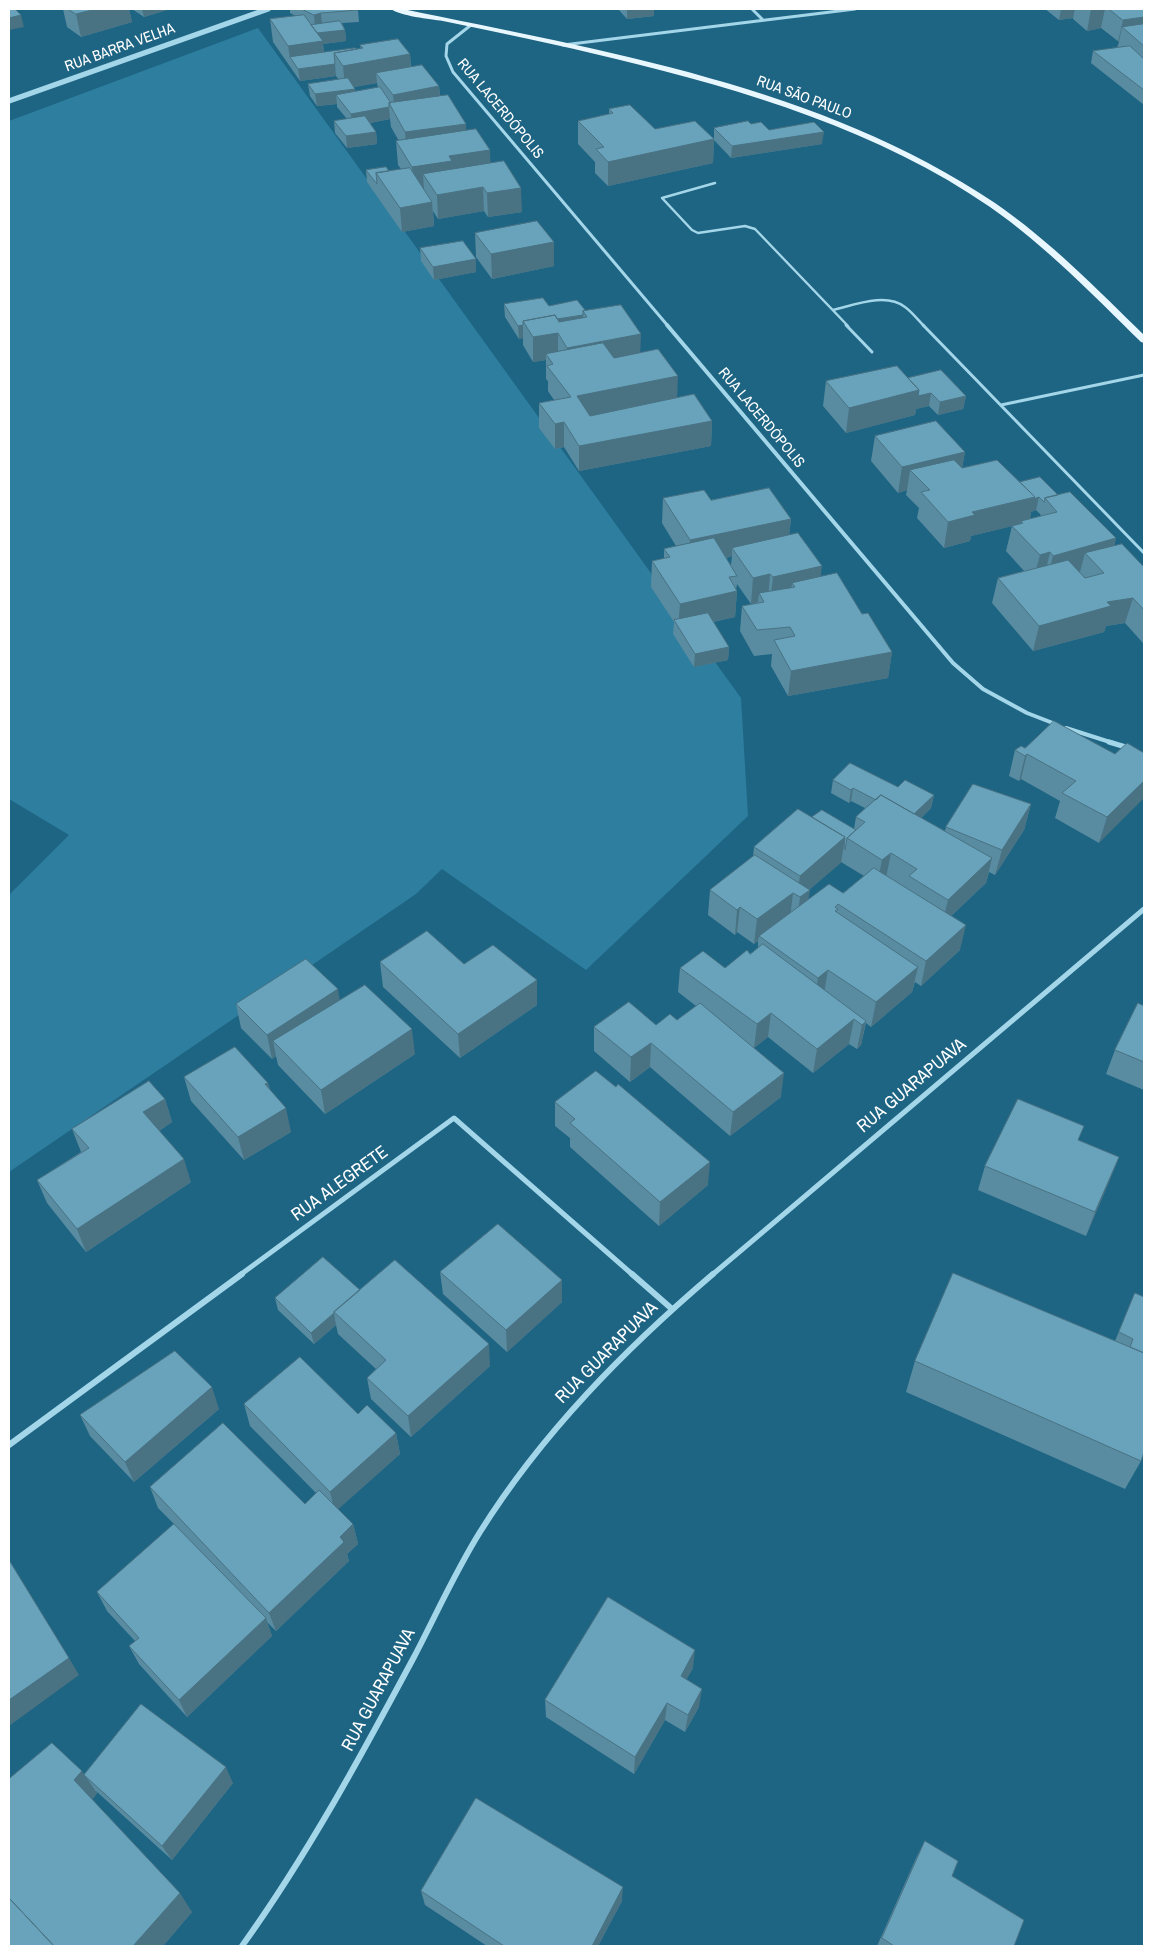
<!DOCTYPE html>
<html>
<head>
<meta charset="utf-8">
<style>
	body { margin:0 }
	#map { position:relative; width:1153px; height:1955px; overflow:hidden; background:#1e6483; font-family:"Archivo Narrow",sans-serif }
	canvas { display:block }
	.frame { position:absolute; inset:0; border:10px solid #fff; pointer-events:none }
</style>
</head>
<body>
<div id="map">
<canvas width="1153" height="1955"></canvas>
<div class="frame"></div>
</div>
<script>
const context = document.querySelector('canvas').getContext('2d');
context.lineJoin = 'round';
function fill(path, color) {
  context.fillStyle = color;
  context.fill(path, 'evenodd');
}
function trace(path, color, width, dash) {
  context.strokeStyle = color;
  context.lineWidth = width;
  context.lineCap = dash ? 'butt' : 'round';
  context.setLineDash(dash || []);
  context.stroke(path);
}
function write(font, color, halo, rows, align = 'center') {
  context.font = font + ' "Archivo Narrow",sans-serif';
  context.lineWidth = 5;
  context.setLineDash([]);
  context.textBaseline = 'middle';
  context.strokeStyle = halo;
  context.fillStyle = color;
  for (const [text, x, y, turn = 0] of rows) {
    context.save();
    context.translate(x, y);
    context.rotate((+turn || 0) * Math.PI / 180);
    context.textAlign = isNaN(turn) ? turn : align;
    if (halo) context.strokeText(text, 0, 0);
    context.fillText(text, 0, 0);
    context.restore();
  }
}
const green = new Path2D(`
	M258 28 741 698 748 816 586 970 442 869 416 894 9 1172V895L69 835 9 799V121Z`);
const serviceFar1 = new Path2D(`
	M715 183 662 198 692 230 698 233 745 226 755 229 848 326
	M833 310C854 305 886 292 905 307 912 312 918 320 924 326`);
const service = new Path2D(`
	M846 325 872 352
	M923 325 1144 553
	M1001 405 1144 375`);
const minorFar3 = new Path2D(`
	M752 9 763 20
	M471 25 447 44 446 56 453 72 668 326
	M563 45 855 9`);
const minorFar2 = new Path2D(`
	M667 325 953 663 983 689 1027 713 1058 725
	M1066 728 1113 743`);
const minorFar1 = new Path2D(`
	M1109 742 1129 748
	M240 1275 454 1118 633 1275
	M712 1275 1144 909`);
const minor = new Path2D(`
	M632 1274 672 1309
	M9 1445 242 1274
	M242 1946C308 1854 361 1756 414 1657 436 1615 455 1572 480 1532 542 1433 625 1349 713 1274`);
const tertiary = new Path2D(`
	M9 101 268 9`);
const primary = new Path2D(`
	M391 9H403C604 51 821 86 995 203 1050 241 1097 289 1144 335V343L1141 342C1093 295 1046 246 990 207 880 131 745 90 616 59 559 45 501 33 443 21 430 19 400 16 391 9Z`);
const wall = new Path2D(`
	M63 9H129L132 22 81 37 67 27Z
	M132 9H170L144 17Z
	M290 9H355L358 10 359 22 342 23 345 30 346 41 323 44 324 52 361 49 360 45 410 54 411 67 439 86 440 96 466 124V131L490 163 522 212 488 217 484 211 438 219 433 211 434 226 402 232 367 182 366 170 389 171 401 169 398 165 396 141H399L391 127 390 119 370 123 376 132 377 144 347 148 335 133 334 121 347 119 337 107V104L317 106 310 96 308 84 339 80 336 76 300 81 273 42 270 19 296 16 290 13ZM377 83 378 88 356 92 354 87Z
	M618 9H654V16L627 19Z
	M1045 9H1144V105L1091 63 1093 51 1117 48 1119 42 1101 28 1087 31 1073 19V18L1059 20Z
	M609 109 655 129 714 139V128L751 124 769 130 822 144 731 158 714 140 713 163 608 186 595 173V162L578 144V121L609 114Z
	M475 233 554 266 492 279 476 257Z
	M420 248 476 272 434 280 421 261Z
	M504 304 549 306 585 310 641 353 677 398 712 421 711 446 579 471 564 447 555 449 539 428V403L554 400 548 391V381L546 379V360L533 362 523 345V338L519 339 505 317Z
	M908 378 966 396 963 409 938 415 929 406 916 409 915 415 846 433 823 406 826 381Z
	M875 436 965 452 962 468 1020 482 1058 495 1116 538 1114 546 1144 567V643H1143L1125 623 1106 626 1104 632 1033 651 992 603 998 578 1024 571 1006 551 1012 526 971 536 970 541 944 548 917 518 919 508 906 495 907 490 898 493 871 461ZM1036 510 1041 515 1040 516 1030 519 1031 512Z
	M663 498 711 500 791 519 789 535 820 577 862 614 892 652 888 678 788 696 771 666 772 654 754 656 740 631 742 606 751 604 737 584 736 590 737 591 735 617 713 622 729 647 728 660 694 667 673 634 674 622 651 587 652 561 664 559V549L676 546 662 523ZM732 556 731 565 726 558Z
	M1025 748 1115 754 1144 753 1099 843 1055 818 1060 801 1021 779 1019 781 1009 776 1015 750Z
	M833 780 898 787 934 795 931 808 921 818 945 831 946 827 1031 804 1024 830 995 875 989 872 986 883 951 916 960 950 921 986 915 982 912 992 871 1027 866 1023 861 1045 857 1049 849 1044 813 1073 768 1037 754 1048 781 1097 730 1136 650 1067 630 1082 594 1051V1027L656 1025 677 1020 696 1006 678 992 680 968H725L750 954 758 948V941L754 944 737 932 735 935 708 915 710 890 753 856 754 847 812 817 854 829 856 817 865 808 851 801 849 803 831 793ZM841 862 864 876 843 893 808 899 809 890Z
	M380 962 464 964 537 980V1005L460 1058 383 987Z
	M340 1000 415 1054 325 1114 278 1065 276 1056 272 1059 241 1028 236 1004Z
	M1144 1006V1090L1106 1074 1115 1050Z
	M184 1077 268 1083 270 1090 291 1132 244 1160 191 1101Z
	M165 1099 172 1122 159 1131 191 1182 86 1252 47 1203 37 1180 81 1152 72 1129Z
	M555 1102 708 1185 659 1226 570 1147V1138L555 1126Z
	M1078 1140 1119 1157 1086 1236 978 1190 985 1166Z
	M440 1272 562 1302 507 1352 443 1294Z
	M360 1290 490 1366 411 1437 371 1399 367 1378 376 1369 338 1334 336 1325 314 1344 278 1310 275 1298Z
	M1135 1293 1141 1461 1125 1489 906 1392 915 1361 1115 1341Z
	M244 1404 358 1414 396 1433 400 1454 338 1509 353 1524 358 1544 347 1554 349 1561 276 1631 267 1622 272 1636 187 1717 139 1664 129 1646 135 1641 107 1611 97 1592 174 1524 158 1508 150 1487 305 1504 316 1493 250 1426Z
	M219 1409 134 1482 90 1436 80 1415Z
	M693 1668 686 1680 699 1707 685 1732 665 1720 634 1774 546 1717 545 1700Z
	M84 1775 233 1783 172 1860 96 1791 97 1793 92 1800 192 1912 163 1946H9Z
	M925 1841 952 1876 1014 1946H877L917 1856Z
	M421 1891 622 1901 598 1946H487L425 1905Z`);
const shadedWall = new Path2D(`
	M96 9H129L132 22 81 37 76 14Z
	M142 9H170L144 17Z
	M627 9H654V16L627 19Z
	M1061 9H1075L1073 18 1059 20Z
	M1091 9H1105L1101 28 1087 31Z
	M321 13 322 24 315 27 314 15Z
	M21 15 24 27 9 30V18Z
	M1144 17V39L1122 27 1119 42H1118L1123 20Z
	M345 30 346 41 323 44 325 64 290 57 288 46 316 33Z
	M410 54 411 77 376 73 377 83 345 89 343 66Z
	M335 64 336 76 300 81 298 69Z
	M439 86 441 109 394 106 393 95Z
	M355 89 356 101 336 95 337 104 317 106 315 94Z
	M389 107 390 119 352 126 351 114Z
	M466 124 467 147 407 156 405 132Z
	M376 132 377 144 347 148 346 136Z
	M824 132 822 144 731 158 732 146Z
	M714 139 713 163 608 186V162Z
	M490 150 491 174H423L424 189 414 191 412 167 449 156Z
	M483 187 484 211 438 219 437 195Z
	M521 188 522 212 488 217 487 193Z
	M432 202 434 226 402 232 400 208Z
	M554 242V266L492 279 491 254Z
	M476 259V272L434 280 433 267Z
	M583 315V327L525 325Z
	M523 325V338L519 339 518 326Z
	M558 333V358L546 354V360L533 362V337Z
	M641 334 640 359 567 373V348Z
	M678 376 677 401 577 421V396Z
	M919 390 931 393 929 406 916 409 915 415 846 433 849 408Z
	M966 396 963 409 938 415 940 402Z
	M712 421 711 446 579 471V446Z
	M564 422V447L555 449V424Z
	M965 452 960 477 910 470 907 490 898 493 902 467Z
	M1035 497H1039L1036 510 1031 512 1029 522 1021 521V524L971 536 970 541 944 548 948 522 972 512Z
	M791 519 788 544 732 548V556L688 566 690 540Z
	M1116 538 1109 563 1085 553 1080 572 1047 581 1053 556Z
	M1050 552 1044 578 1033 581 1040 555Z
	M822 566 819 591 795 587 792 583 790 598 770 603 773 577Z
	M770 574 768 600 759 593 758 602 751 604 753 578Z
	M737 591 735 617 679 629 678 628 680 604Z
	M1133 598 1125 623 1106 626 1104 632 1033 651 1039 626 1107 602Z
	M729 647 728 660 694 667 695 654Z
	M892 652 888 678 788 696 791 671Z
	M1027 754 1021 779 1019 781 1025 756Z
	M1144 781V798L1099 843 1107 817Z
	M853 788 851 801 849 803 851 790Z
	M934 795 931 808 907 831 909 818Z
	M1031 804 1024 830 995 875 1002 850Z
	M845 837 841 863 804 894 810 890 806 915 797 922 800 897 797 895 800 876Z
	M891 853 886 878 877 885 882 860Z
	M992 858 986 883 942 924 948 900Z
	M793 893 790 918 759 936 758 941 754 944 757 919Z
	M740 907 737 932 735 935 737 910Z
	M966 925 960 950 921 986 926 961Z
	M918 967 912 992 871 1027 876 1002Z
	M828 970 824 994 814 1003 818 978Z
	M537 980V1005L460 1058 458 1034Z
	M338 989 342 1014 273 1041 276 1056 272 1059 267 1035Z
	M771 1013 768 1037 754 1048 757 1024Z
	M854 1019 849 1044 813 1073 817 1049Z
	M866 1021 861 1045 857 1049 862 1025Z
	M412 1029 415 1054 325 1114 321 1090Z
	M651 1043 650 1067 630 1082 631 1057Z
	M784 1073 781 1097 730 1136 733 1112Z
	M268 1083 274 1107 265 1084Z
	M165 1099 172 1122 151 1136 143 1112Z
	M286 1108 291 1132 244 1160 238 1137Z
	M1119 1157 1110 1180 1086 1236 1095 1212Z
	M184 1159 191 1182 86 1252 77 1229Z
	M710 1162 708 1185 659 1226 660 1202Z
	M562 1280V1302L507 1352 506 1330Z
	M334 1313 336 1325 314 1344 311 1333Z
	M489 1344 490 1366 411 1437 408 1416Z
	M212 1387 219 1409 134 1482 125 1462Z
	M396 1433 400 1454 335 1512 330 1492Z
	M353 1524 358 1544 347 1554 349 1561 276 1631 269 1613 340 1537Z
	M266 1618 272 1636 187 1717 179 1700Z
	M695 1650 693 1668 678 1694 681 1676Z
	M69 1658 79 1675 9 1726V1700Z
	M702 1689 699 1707 685 1732 688 1715Z
	M667 1703 665 1720 634 1774 635 1757Z
	M226 1767 233 1783 172 1860 162 1846Z
	M82 1771 97 1793 90 1803 74 1780Z
	M623 1887 622 1901 598 1946H592Z
	M180 1893 192 1912 163 1946H133Z`);
const building = new Path2D(`
	M9 9H15L21 15 9 18Z
	M68 9H96L76 14Z
	M302 9H355L358 10 321 13 314 15Z
	M1109 9H1144V17L1123 20Z
	M304 15 323 41 288 46 270 19Z
	M340 21 345 30 317 33 311 25Z
	M1144 24V46L1122 27Z
	M398 39 410 54 343 66 334 53 363 48 360 45Z
	M1130 46 1144 59V90L1093 51Z
	M355 48 357 49 334 53 335 64 298 69 290 57Z
	M422 65 439 86 393 95 376 73Z
	M348 78 355 89 315 94 308 84Z
	M380 87 391 103H389V107L351 114 336 95Z
	M448 95 466 124 405 132 389 103Z
	M630 105 655 129 695 121 714 139 608 162 596 149 604 147 578 121 613 113 609 109Z
	M365 116 376 132 346 136 334 121Z
	M748 121 751 124 761 122 769 130 814 122 824 132 732 146 714 128Z
	M476 129 490 150 449 156 452 161 412 167 396 141Z
	M504 161 521 188 487 193 483 187 437 195 423 174Z
	M386 167 389 171 376 173 377 184 366 170Z
	M410 168 432 202 400 208 376 173Z
	M537 221 554 242 491 254 475 233Z
	M463 241 476 259 433 267 420 248Z
	M543 298 549 306 577 300 585 310 583 311V315L557 319 555 315 523 321V325L518 326 504 304Z
	M621 305 641 334 567 348 558 333 533 337 523 321 555 315 559 322 587 317 583 311Z
	M603 343 614 358 658 349 678 376 577 396 590 416 694 394 712 421 579 446 564 422 555 424 539 403 571 397 547 366 553 364 546 354Z
	M897 366 919 390 849 408 826 381Z
	M941 370 966 396 940 402 931 393 918 396 919 390 908 378Z
	M936 421 965 452 902 467 875 436Z
	M954 460 962 468 997 460 1035 497 972 512 975 515 948 522 921 492 930 490 910 470Z
	M1040 477 1058 495 1045 498 1044 502 1039 497 1034 499 1035 497 1020 482Z
	M769 488 791 519 690 540 663 498 704 490 711 500Z
	M1070 492 1116 538 1053 556 1050 552 1040 555 1012 526 1023 523 1021 521 1057 512 1045 498Z
	M798 533 822 566 773 577 770 574 753 578 732 548Z
	M714 538 737 576 729 577 737 591 680 604 652 561 670 557 664 549Z
	M1122 544 1144 567V610L1133 598 1107 602 1111 606 1039 626 998 578 1068 560 1085 578 1104 573 1085 553Z
	M837 573 862 614 868 613 892 652 791 671 774 640 795 636 790 627 757 630 742 606 764 602 759 593 795 587 792 583Z
	M708 613 729 647 695 654 674 620Z
	M1054 721 1115 754 1127 743 1144 753V781L1107 817 1062 793 1076 781 1027 754 1025 756 1015 750 1021 746 1025 748Z
	M850 763 898 787 905 780 934 795 914 814 881 795 876 800 853 788 851 790 833 780Z
	M973 784 1031 804 1002 850 946 827Z
	M881 795 992 858 948 900 909 876 917 869 891 853 882 860 847 838 865 822 856 817Z
	M798 809 845 837 800 876 754 847Z
	M822 810 856 830 847 838 845 850 844 849 845 837 812 817Z
	M755 855 810 890 800 897 793 893 757 919 740 907 737 910 710 890Z
	M874 868 966 925 926 961 838 904 835 907 838 909 835 911 918 967 876 1002 828 970 818 978 759 936 829 884 843 893Z
	M427 931 464 964 493 945 537 980 458 1034 380 962Z
	M763 944 866 1021 862 1025 854 1019 817 1049 771 1013 757 1024 680 968 703 951 725 968 747 950 750 954Z
	M306 959 338 989 267 1035 236 1004Z
	M365 985 412 1029 321 1090 273 1041Z
	M629 1002 656 1025 670 1014 677 1020 700 1003 784 1073 733 1112 651 1043 631 1057 594 1027Z
	M1138 1003 1144 1006V1062L1115 1050Z
	M235 1047 268 1083 265 1084 286 1108 238 1137 184 1077Z
	M596 1071 616 1087 618 1084 710 1162 660 1202 570 1123 575 1119 555 1102Z
	M149 1081 165 1099 143 1112 184 1159 77 1229 37 1180 89 1148 72 1129Z
	M1018 1099 1084 1126 1078 1140 1119 1157 1095 1212 985 1166Z
	M498 1224 562 1280 506 1330 440 1272Z
	M323 1257 360 1290 334 1312V1313L311 1333 275 1298Z
	M395 1260 489 1344 408 1416 367 1378 386 1360 334 1312Z
	M953 1273 1144 1353V1452L1141 1461 915 1361Z
	M1135 1293 1144 1297V1353L1130 1347 1133 1339 1119 1332Z
	M175 1351 212 1387 125 1462 80 1415Z
	M300 1357 358 1414 367 1405 396 1433 330 1492 244 1404Z
	M223 1423 305 1504 319 1490 353 1524 340 1537 344 1542 269 1613 150 1487Z
	M174 1524 266 1618 179 1700 129 1646 139 1638 97 1592Z
	M9 1560 69 1658 9 1700Z
	M608 1597 695 1650 681 1676 702 1689 688 1715 667 1703 635 1757 545 1700Z
	M141 1704 226 1767 162 1846 84 1775Z
	M52 1743 82 1771 74 1780 180 1893 133 1946H54L9 1898V1779Z
	M476 1798 623 1887 592 1946H504L421 1891Z
	M925 1841 958 1861 952 1876 1024 1920 1014 1946H894L882 1938Z
	M9 1898 54 1946H9Z`);
const farStreetnames = [
	["RUA BARRA VELHA",120,48,-20],
	["RUA SÃO PAULO",804,98,20],
	["RUA LACERDÓPOLIS",500,109,50],
	["RUA LACERDÓPOLIS",761,418,50]
];
const streetNames = [
	["RUA GUARAPUAVA",912,1086,-40],
	["RUA ALEGRETE",340,1184,-36],
	["RUA GUARAPUAVA",607,1353,-45],
	["RUA GUARAPUAVA",379,1690,-62]
];
fill(green, '#2e7e9f');
trace(serviceFar1, '#a4d6e9', 2.5);
trace(service, '#a4d6e9', 3);
trace(minorFar3, '#a4d6e9', 3);
trace(minorFar2, '#a4d6e9', 4);
trace(minorFar1, '#a4d6e9', 5);
trace(minor, '#a4d6e9', 6);
trace(tertiary, '#a4d6e9', 5.5);
fill(primary, '#e8f6fe');
fill(wall, '#598ca1');
fill(shadedWall, '#497283');
fill(building, '#68a3bb');
trace(building, '#497283', 1);
write('15px', '#fff', '#1e6483', farStreetnames);
write('18px', '#fff', '#1e6483', streetNames);
</script>
</body>
</html>
